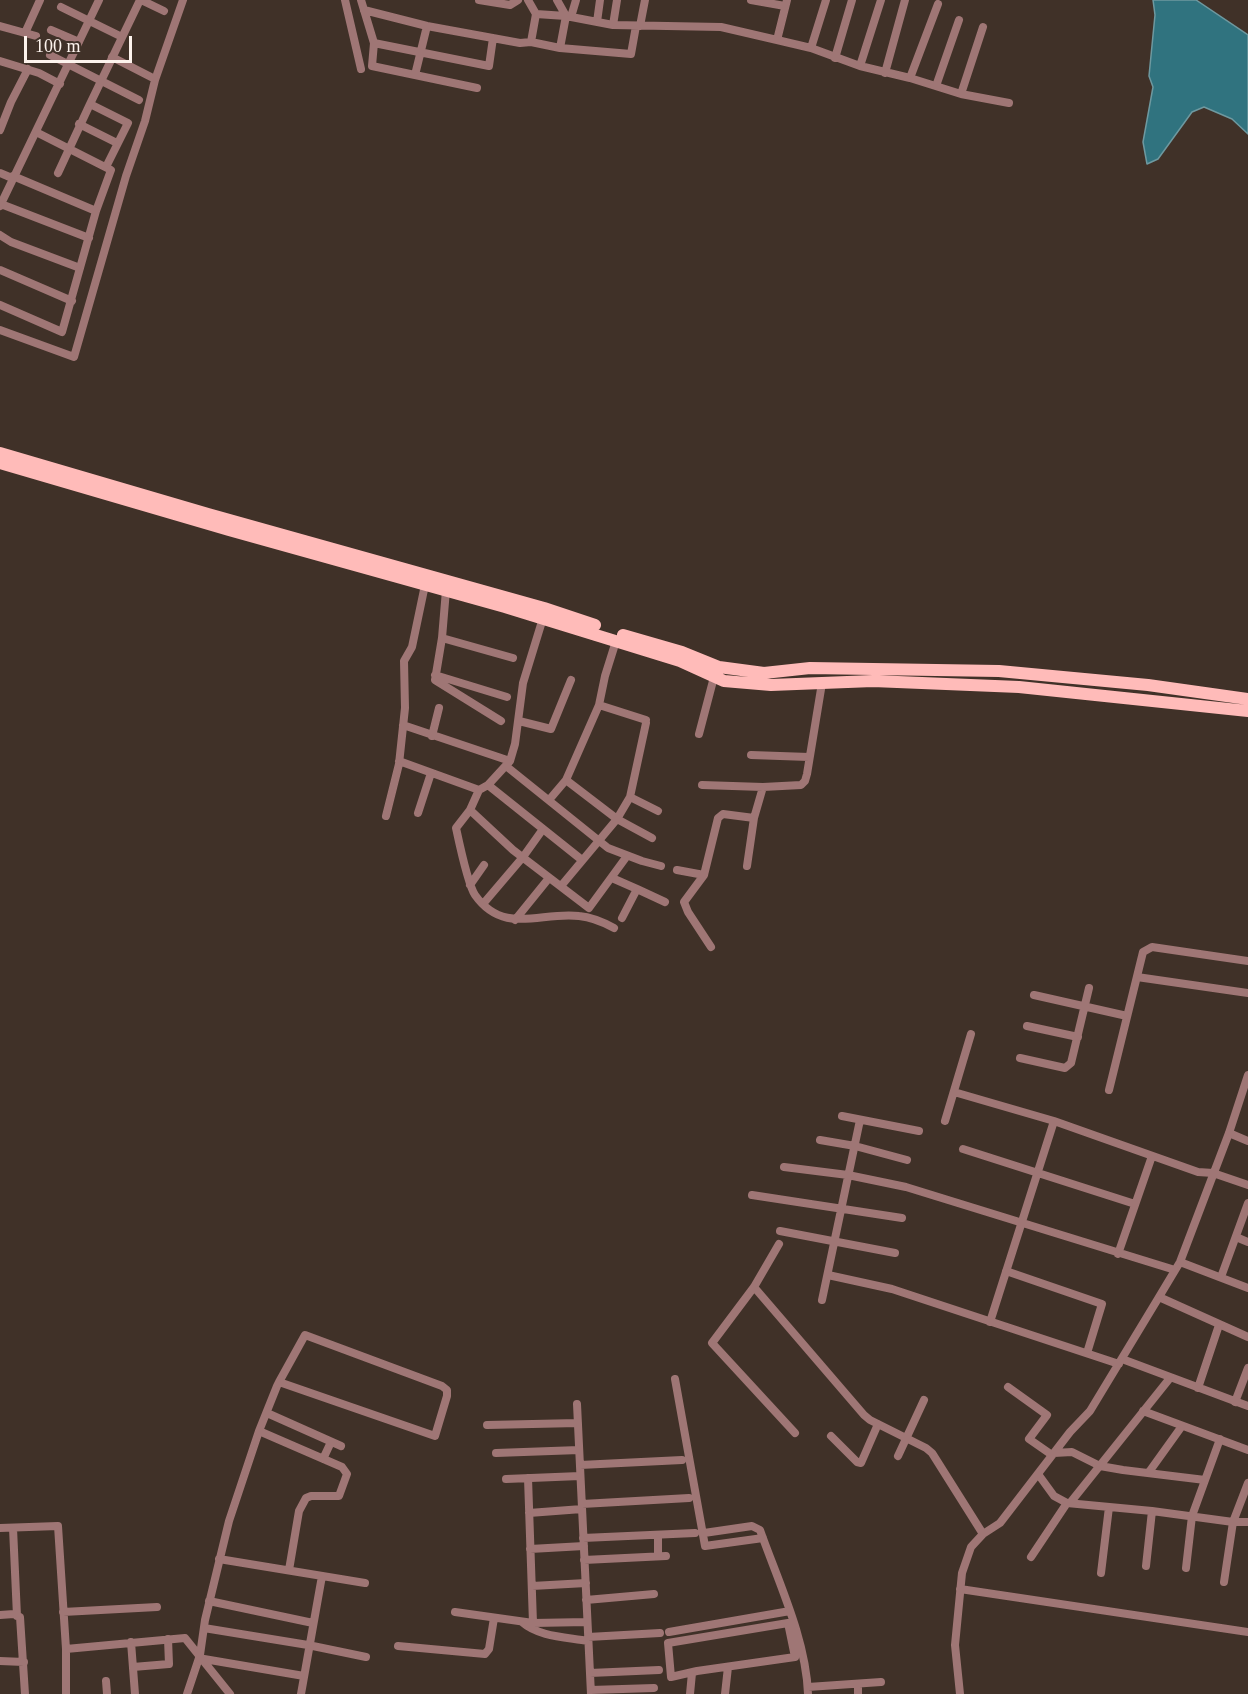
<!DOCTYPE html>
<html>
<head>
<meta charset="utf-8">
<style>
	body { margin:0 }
	#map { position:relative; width:1248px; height:1694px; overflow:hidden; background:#403128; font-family:Georgia,serif }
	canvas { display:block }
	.scale { position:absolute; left:24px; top:36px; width:108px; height:27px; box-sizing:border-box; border:3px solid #fdf3ed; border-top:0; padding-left:8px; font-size:18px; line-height:21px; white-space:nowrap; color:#fdf3ed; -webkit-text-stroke:4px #403128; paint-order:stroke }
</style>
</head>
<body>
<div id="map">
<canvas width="1248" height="1694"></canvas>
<div class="scale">100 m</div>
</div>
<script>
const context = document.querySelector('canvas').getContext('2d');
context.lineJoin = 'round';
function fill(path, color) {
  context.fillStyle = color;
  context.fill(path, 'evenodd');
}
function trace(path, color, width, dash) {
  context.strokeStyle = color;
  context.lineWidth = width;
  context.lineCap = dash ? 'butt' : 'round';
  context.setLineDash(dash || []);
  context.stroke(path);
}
const water = new Path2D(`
	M1153 0H1196L1248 35V134L1232 119 1204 107 1192 112 1158 159 1147 164 1143 142 1153 87 1149 76 1155 15Z`);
const minor = new Path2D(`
	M141 0 164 11
	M345 0 361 69
	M361 0 374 43 372 66 477 88
	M479 0 510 5 518 0
	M528 0 536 14
	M557 0 566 16 560 48
	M751 0 785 6
	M61 7 122 37
	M364 10 427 26 520 43 531 42 560 48 631 54 636 26
	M571 17 576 0
	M597 22 600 0
	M613 25 617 0
	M0 26 36 36
	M640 26 645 0
	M51 30 79 42
	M25 33 40 0
	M777 40 811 48 860 66 910 78 961 94 1009 103
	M531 42 536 14 566 16 613 25 721 27 777 40 787 0
	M374 43 489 66 493 38
	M811 48 826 0
	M50 55 139 100
	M112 57 151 77
	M835 58 852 0
	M0 61 39 73 60 84
	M860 66 881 0
	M885 73 905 0
	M415 75 427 26
	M910 78 938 4
	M936 86 959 20
	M961 94 983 27
	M79 124 117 143
	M0 130 11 102 28 69
	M106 167 128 123 90 104 140 0
	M0 173 12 178
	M58 173 90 104
	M13 176 96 211
	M1 204 89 238
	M0 206 99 0
	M0 235 11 242 80 268
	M0 270 72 301
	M0 305 62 332 96 211 111 170 36 132
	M0 330 74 357 126 176 145 121 155 80 183 0
	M446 590 442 638 435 680 501 721
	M543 618 523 683 515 744 510 761 488 785 479 790 470 810 456 828C459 842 468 885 475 895 504 936 541 911 579 916 591 917 603 922 614 928
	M442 638 513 658
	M435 675 507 697
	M599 705 646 720
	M519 721 551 729 571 680
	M403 725 510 761
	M699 734 714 677
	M432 736 439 708
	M751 755 809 757
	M399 761 479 790
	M506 766 608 848 642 861 661 866
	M566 780 599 705 605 676 616 641
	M488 785 582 860
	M702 785 763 787 801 785 805 781 807 774 822 683
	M630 797 646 723
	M549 800 566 780 617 819 652 838
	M470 810 513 850 589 908 627 856
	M418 813 431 773
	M386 816 399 764 405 708 404 661 412 647 425 585
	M747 866 754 818 763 787
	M677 870 704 875 718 818 723 814 754 818
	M704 875 684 902 688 912 711 947
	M612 878 637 889 622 918
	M470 885 484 865
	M561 886 617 819 630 797 658 811
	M637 889 665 902
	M483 904 523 857 543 829
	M515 920 549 878
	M1137 977 1248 993
	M1034 995 1127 1016
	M1027 1026 1078 1037
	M1020 1058 1065 1068 1071 1063 1089 988
	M1109 1090 1143 952 1152 947 1248 961
	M954 1092 1054 1121 1198 1172 1213 1173 1248 1185
	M842 1116 919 1131
	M945 1121 971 1034
	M1229 1133 1248 1141
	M820 1140 855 1146 907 1160
	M963 1149 1135 1204
	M784 1167 848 1175 906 1187 1175 1270
	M752 1195 902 1218
	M780 1231 895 1253
	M1236 1237 1248 1242
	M779 1244 754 1287 712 1343 795 1433
	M1118 1254 1152 1156
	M1180 1262 1248 1288
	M1006 1271 1102 1304 1087 1353
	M828 1275 892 1289 1119 1364
	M1221 1277 1248 1203
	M754 1287 864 1415 870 1420 926 1448 932 1453 983 1534
	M1159 1297 1248 1337
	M822 1300 860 1120
	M990 1322 1054 1121
	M1122 1359 1248 1406
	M675 1379 705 1546 763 1538
	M1008 1387 1047 1415 1029 1439 1052 1455
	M1198 1388 1219 1325
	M1235 1402 1248 1368
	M577 1404 591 1694
	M1143 1411 1248 1450
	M267 1413 341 1446
	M487 1425 578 1423
	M259 1431 342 1467 347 1474 339 1496H311L306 1498 299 1511 289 1570
	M831 1436 857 1462 861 1463 878 1424
	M496 1453 579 1450
	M1054 1453 1072 1452 1100 1466 1123 1470 1205 1480
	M898 1456 924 1400
	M323 1459 331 1442
	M580 1465 682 1460
	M1149 1472 1182 1426
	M1038 1474 1054 1496 1067 1503 1152 1511 1233 1522H1248
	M528 1478 533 1623
	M506 1479 580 1476
	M1070 1503 1170 1378
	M582 1504 689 1498
	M529 1513 582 1509
	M0 1528 58 1526 66 1649V1694
	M13 1528 17 1616
	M704 1533 752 1526 760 1530C778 1581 806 1639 808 1694
	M658 1535V1556
	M583 1538 695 1533
	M530 1549 584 1546
	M1031 1557 1067 1503
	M219 1559 365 1583
	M584 1560 666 1556
	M1146 1566 1152 1511
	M1186 1568 1192 1516 1220 1439
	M1101 1573 1109 1507
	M1224 1582 1233 1522 1248 1483
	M532 1586 586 1583
	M960 1589 1248 1632
	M586 1600 654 1594
	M209 1601 313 1623
	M63 1612 157 1607
	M455 1612 533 1623 587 1622
	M0 1615 14 1614 20 1617 25 1694
	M522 1622C539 1637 566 1637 588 1641
	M788 1623 795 1657 697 1671 671 1677 668 1643Z
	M204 1628 308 1645 366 1657
	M669 1632 790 1611
	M588 1637 660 1633
	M131 1642 135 1694
	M398 1646 485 1654 489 1649 494 1618
	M66 1649 185 1638 230 1694
	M204 1659 304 1676
	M0 1661 24 1662
	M133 1667 169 1664 168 1639
	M590 1673 659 1670
	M106 1681 107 1694
	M858 1684V1694
	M808 1687 881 1682
	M591 1690 654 1688
	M187 1694 200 1655 205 1620 229 1521 259 1431 277 1386 279 1382 305 1335 442 1386 447 1390V1396L435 1436 279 1382
	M301 1694 322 1576
	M690 1694 692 1673
	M725 1694 728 1667
	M960 1694 955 1645 962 1573 971 1547 983 1534 1000 1523 1070 1432 1090 1411 1159 1297 1180 1262 1229 1133 1248 1075`);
const primary = new Path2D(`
	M0 453 208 514 544 608 595 625
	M0 463 229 530 505 607 680 661 724 681 771 685 873 681 1019 687 1248 711
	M623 635 682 652 719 667 764 673 810 668 999 671 1148 685 1248 699`);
fill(water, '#30737f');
trace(water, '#6e99a0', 1.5);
trace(minor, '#9f7675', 8);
trace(primary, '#ffbbb9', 12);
</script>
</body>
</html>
